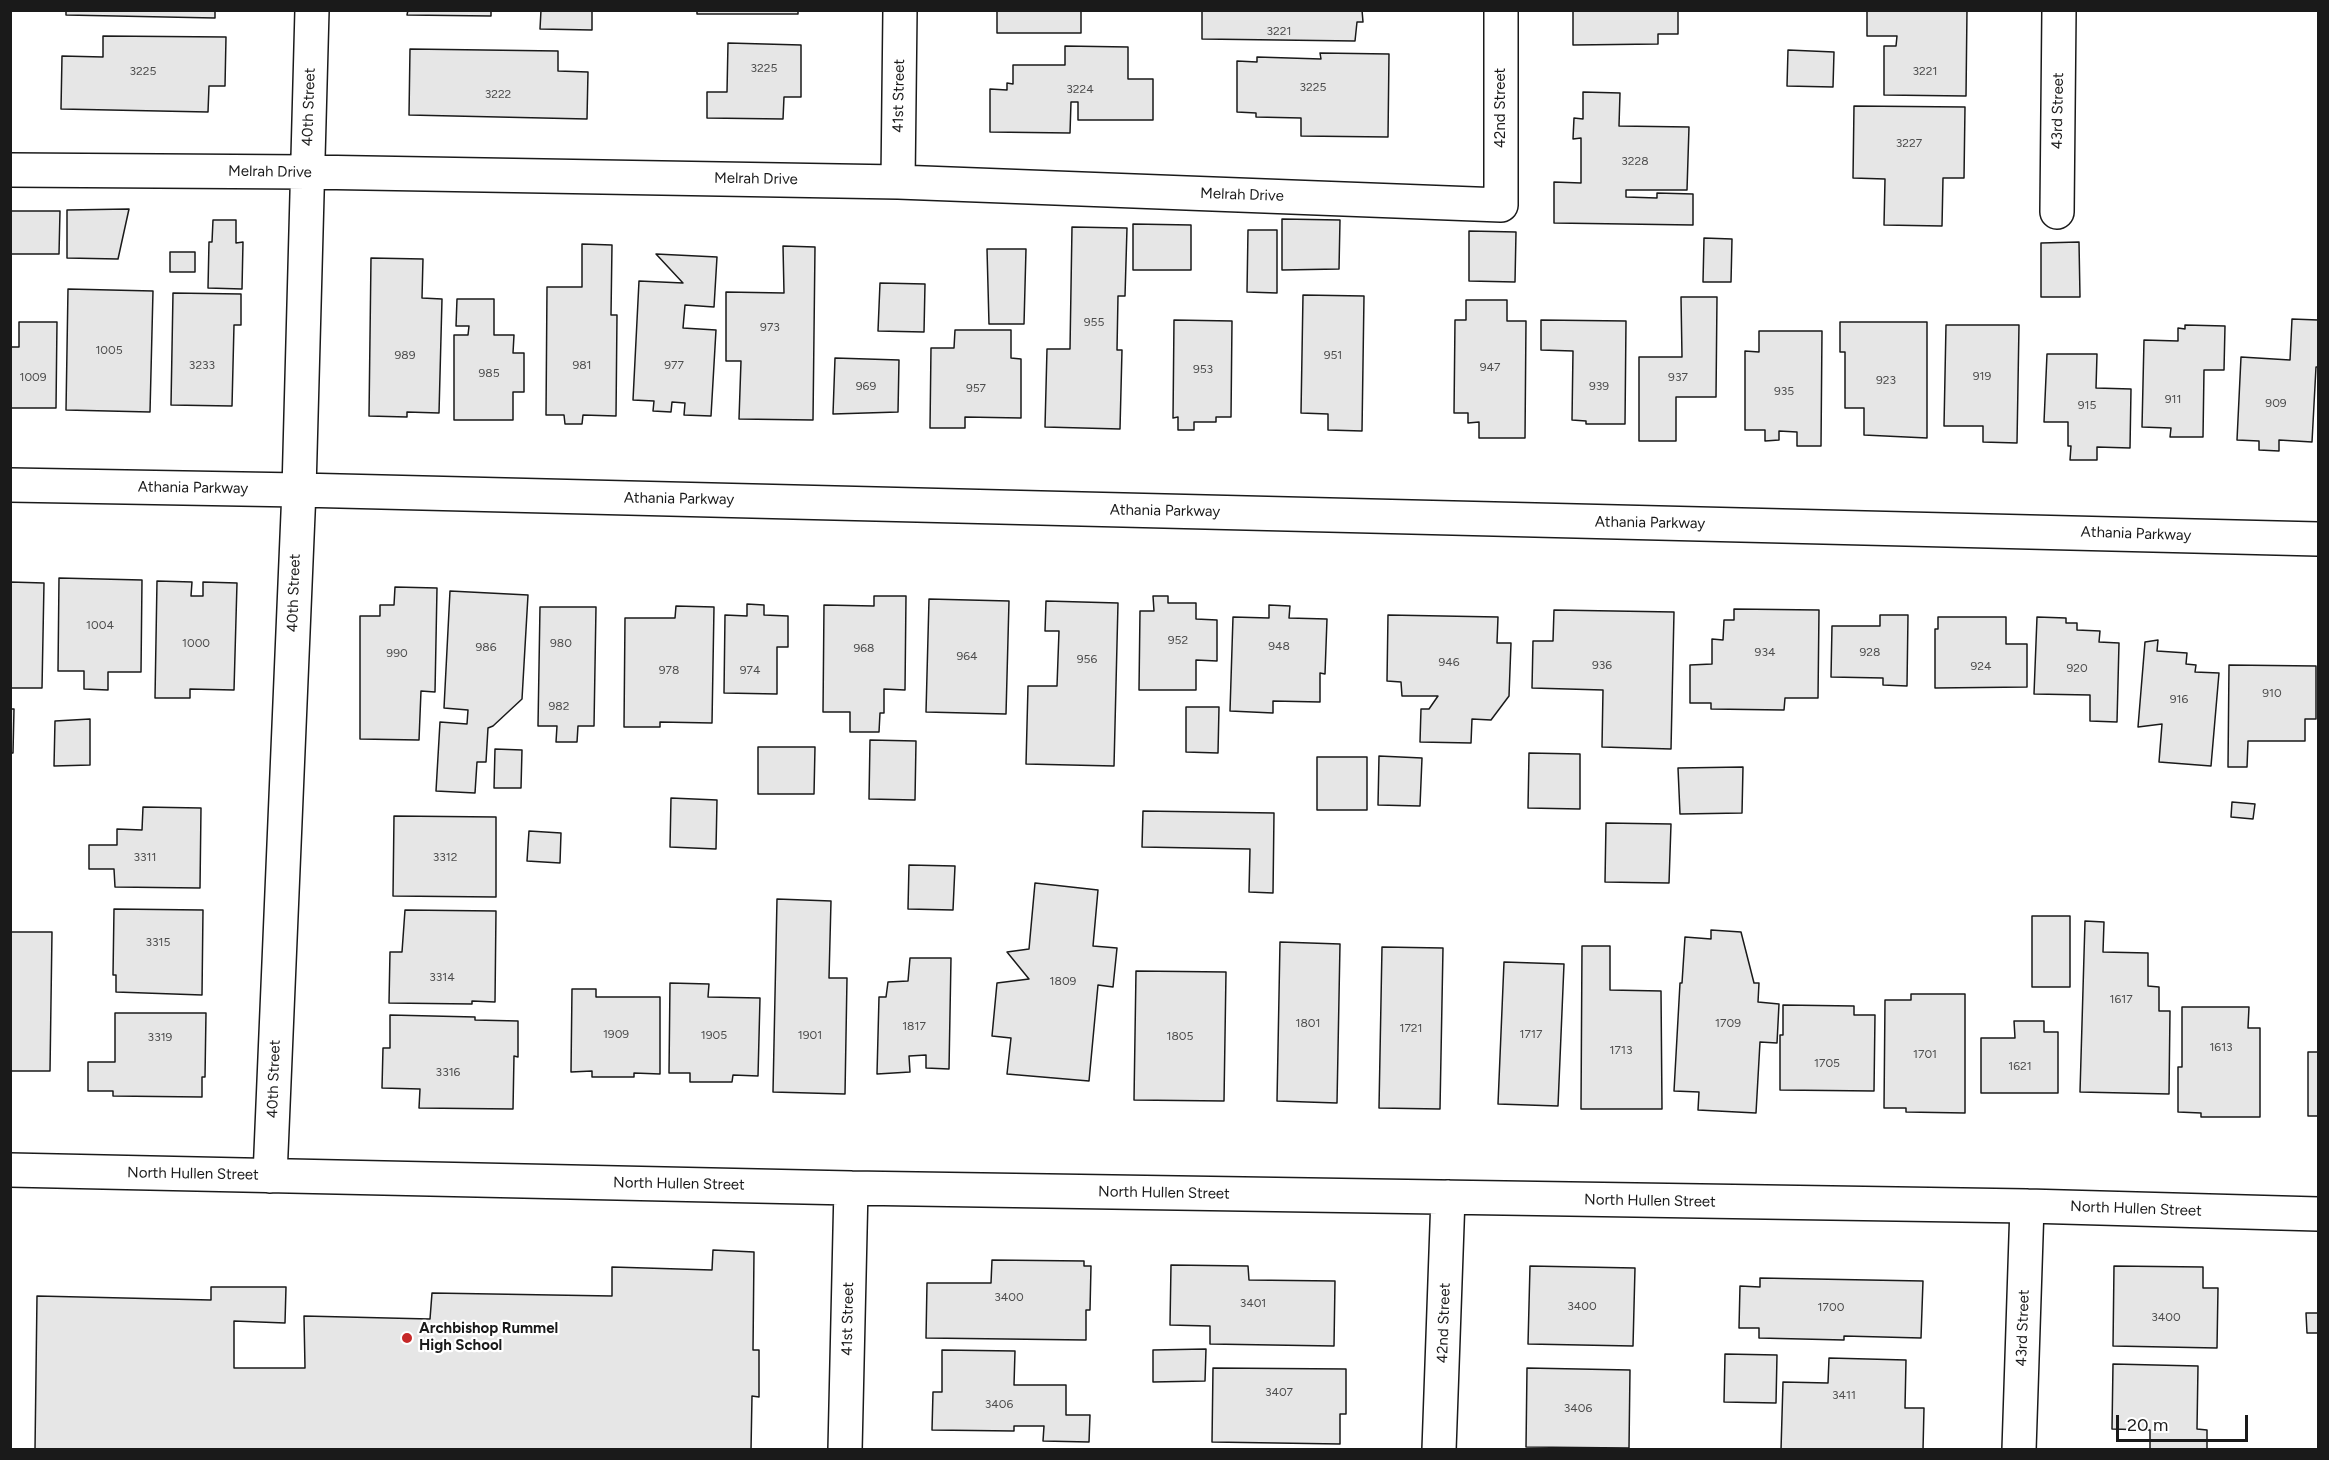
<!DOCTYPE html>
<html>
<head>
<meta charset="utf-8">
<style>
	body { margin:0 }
	#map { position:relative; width:2329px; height:1460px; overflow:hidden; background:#fff; font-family:Figtree,sans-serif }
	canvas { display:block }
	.frame { position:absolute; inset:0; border:12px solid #1a1a1a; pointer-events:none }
	.scale { position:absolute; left:2116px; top:1415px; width:132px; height:27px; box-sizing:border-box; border:3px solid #1a1a1a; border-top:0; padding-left:8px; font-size:18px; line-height:21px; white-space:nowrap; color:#1a1a1a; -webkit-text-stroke:4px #fff; paint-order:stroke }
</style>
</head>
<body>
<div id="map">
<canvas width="2329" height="1460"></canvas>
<div class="frame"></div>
<div class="scale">20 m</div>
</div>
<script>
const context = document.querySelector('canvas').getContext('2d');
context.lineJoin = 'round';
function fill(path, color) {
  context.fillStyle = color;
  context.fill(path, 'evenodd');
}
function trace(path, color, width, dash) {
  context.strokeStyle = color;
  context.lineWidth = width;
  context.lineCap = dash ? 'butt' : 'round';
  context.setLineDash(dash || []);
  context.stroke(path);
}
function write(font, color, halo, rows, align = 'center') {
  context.font = font + ' Figtree,sans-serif';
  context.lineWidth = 4.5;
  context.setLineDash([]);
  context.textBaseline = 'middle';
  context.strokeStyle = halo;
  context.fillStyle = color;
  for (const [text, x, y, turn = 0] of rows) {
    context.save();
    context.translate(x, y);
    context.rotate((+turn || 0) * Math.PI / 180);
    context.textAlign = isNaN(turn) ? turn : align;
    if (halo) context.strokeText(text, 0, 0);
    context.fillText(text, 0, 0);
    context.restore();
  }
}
const building = new Path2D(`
	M66 10H215V18L66 15Z
	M408 10H491V16L407 15Z
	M541 10H592V30L540 29Z
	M697 10H798V14H697Z
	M997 10H1081V33H997Z
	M1202 10H1362L1363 22H1357L1355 41 1202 39Z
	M1573 10H1678V34H1658V44L1573 45Z
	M1867 10H1967L1966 96 1884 95V46H1896L1897 36H1867Z
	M103 36 226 37 225 86H209L208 112 61 109 62 56 103 57Z
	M728 43 801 45V97H784L783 119 707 118V92H727Z
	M1065 46 1128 47V79H1153V120H1078V102H1071L1070 133 990 132V89L1007 90V83L1013 84V65H1065Z
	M410 49 558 51V71L588 72 587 119 409 115Z
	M1788 50 1834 52 1833 87 1787 86Z
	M1320 53 1389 54 1388 137 1301 136V118L1256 117V113L1237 112V61L1257 62V57L1321 59Z
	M1583 92 1620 93 1619 126 1689 127 1687 190H1626V197L1657 198V193L1693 194V225L1554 223V182L1581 183V138L1573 139 1574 118 1583 119Z
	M1854 106 1965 107 1964 178H1943L1942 226 1884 225 1885 179 1853 178Z
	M129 209 118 259 67 258V210Z
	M10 211H60L59 254H10Z
	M1282 219 1340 220 1339 269 1282 270Z
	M213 220H236V243L243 242 242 289 208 288 209 242H212Z
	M1133 224 1191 225V270H1133Z
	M1072 227 1127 228 1125 296H1118L1117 350H1122L1120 429 1045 427 1047 349H1070Z
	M1248 230H1277V293L1247 292Z
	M1469 231 1516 232 1515 282 1469 281Z
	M1704 238 1732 239 1731 282H1703Z
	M2079 242 2080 297H2041V243Z
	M582 244 612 245 611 315H617L616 416 583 415 582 424H565L564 415H546L547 287H582Z
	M783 246 815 247 813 420 739 419 741 361H726V292L784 293Z
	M987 249H1026L1024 324H989Z
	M170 252H195V272H170Z
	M656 254 717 257 714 307 685 305 683 328 716 330 711 416 684 415 685 403 672 402 671 412 653 411 654 401 633 400 639 281 683 283Z
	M371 258 423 259 422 298 442 299 439 413 407 412V417L369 416Z
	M880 283 925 284 924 332 878 331Z
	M68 289 153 291 150 412 66 410Z
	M173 293 241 294V325H234L232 406 171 405Z
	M1303 295 1364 296 1362 431 1328 430V414L1301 413Z
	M1681 297H1717L1716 397H1676V441H1639V357H1682Z
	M457 299H494V335H514L513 353H524V392H513V420H454V335H468L469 326H456Z
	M1466 300H1507V321H1526L1525 438H1479V422L1468 423V413H1454L1455 320H1466Z
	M2292 319 2318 320V367H2316L2312 442 2279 440V451L2259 450V441L2237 440 2241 357 2290 360Z
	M1174 320 1232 321 1231 417H1216V422H1194V430H1178V417L1173 418Z
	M1541 320 1626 321 1625 424H1586V421L1572 420 1573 351 1541 350Z
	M19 322H57L56 408H10V347H19Z
	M1840 322H1927V438L1864 435V408H1845V352H1840Z
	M1946 325H2019L2017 443 1983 442V426H1944Z
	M2185 325 2225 326 2224 370H2204L2203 437H2170L2171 428 2142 427 2144 340 2178 341V328L2185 329Z
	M955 330H1011V358L1021 359V418L965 417V428H930L931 348H954Z
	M1759 331H1822L1821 446H1797V432L1779 431V440L1765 441V430H1745V351L1759 352Z
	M2047 354H2097L2096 388 2131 389 2130 448 2097 447V460H2070L2071 446H2068V422H2044Z
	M835 358 899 360 898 412 833 414Z
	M59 578 142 580 141 672H108V690L84 689V671H58Z
	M157 581 192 582 191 596H203V582L237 583 234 690 190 689V698H155Z
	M10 582 44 583 42 688H10Z
	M395 587 437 588 435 692 421 691 419 740 360 739V616H380V605H394Z
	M450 591 528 595 522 699 493 726 488 728 486 762H477L475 793 436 791 440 722 467 724 468 710 444 708Z
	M874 596H906L905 690 884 689V713H880L879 732H850V712H823L824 605 874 606Z
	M1153 596H1168V603H1196V619L1217 620V661L1196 660V690H1139L1140 611H1154Z
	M929 599 1009 601 1006 714 926 712Z
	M1046 601 1118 603 1114 766 1026 764 1028 686H1057L1059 631H1045Z
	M747 604 764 605V615L788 616V647H777V694L724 693 725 615 747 616Z
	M1269 605 1290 606 1289 618 1327 619 1325 674 1320 673V702L1273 701V713L1230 711 1233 617 1269 618Z
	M676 606 714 607 712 723 660 722V727H624L625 618H675Z
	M540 607H596L594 726H578L577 742H556L557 726H538Z
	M1734 609 1819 610 1818 698H1785L1784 710 1711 709V703H1690V665L1712 664V639L1723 640 1724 620H1734Z
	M1554 610 1674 612 1671 749 1602 747 1603 690 1532 688 1533 641H1553Z
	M1388 615 1498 617 1497 643H1511L1509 696 1491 720 1472 719 1471 743 1420 742 1421 709H1429L1438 696H1402L1401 682 1387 681Z
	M1880 615H1908L1907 686 1883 685V678L1831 677 1832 626H1880Z
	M1938 617H2006V644H2027V687L1935 688V629H1938Z
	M2037 617 2066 618V623H2077V630L2100 631 2099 642 2119 643 2117 722 2090 721V695L2034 694Z
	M2158 640 2157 651 2187 653 2186 664 2196 665 2195 672 2219 673 2211 766 2159 762 2162 724 2138 727 2145 642Z
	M2229 665 2316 666V719H2305V741H2248L2247 767H2228Z
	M1186 707H1219L1218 753 1186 752Z
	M10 709H14L13 753H10Z
	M90 719V765L54 766 55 721Z
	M870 740 916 741 915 800 869 799Z
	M758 747H815L814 794H758Z
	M495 749 522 750 521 788H494Z
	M1529 753 1580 754V809L1528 808Z
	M1379 756 1422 758 1420 806 1378 805Z
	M1317 757H1367V810H1317Z
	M1743 767 1742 813 1680 814 1678 768Z
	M671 798 717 800 716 849 670 847Z
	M2232 802 2255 804 2253 819 2231 817Z
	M143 807 201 808 200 888 115 887 114 869H89V845H117V829L142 830Z
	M1143 811 1274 813 1273 893 1249 892 1250 849 1142 847Z
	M394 816 496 817V897L393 896Z
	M1606 823 1671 824 1669 883 1605 882Z
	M529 831 561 833 560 863 527 861Z
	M909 865 955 866 953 910 908 909Z
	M1035 883 1098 890 1093 946 1117 948 1113 987 1098 985 1089 1081 1007 1074 1011 1038 992 1036 997 983 1029 979 1007 952 1029 949Z
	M777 899 831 901 829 978H847L845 1094 773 1092Z
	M114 909 203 910 202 995 116 992V975H113Z
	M405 910 496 911 495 1002 472 1001V1004L389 1003 390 952H402Z
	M2032 916H2070V987H2032Z
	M2085 921 2104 922 2103 952 2148 953V986L2159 987V1011H2170L2169 1094 2080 1092Z
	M1711 930 1741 932 1754 983H1759L1758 1002 1779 1004 1777 1043 1760 1042 1756 1113 1698 1110 1699 1092 1674 1091 1680 983H1682L1685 937 1711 939Z
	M10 932H52L50 1071H10Z
	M1280 942 1340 944 1337 1103 1277 1101Z
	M1582 946H1610V990L1661 991 1662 1109H1581Z
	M1382 947 1443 948 1440 1109 1379 1108Z
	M910 958H951L949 1069 926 1068V1055L909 1056 910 1072 877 1074 879 997H886L888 982 908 981Z
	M1504 962 1564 964 1558 1106 1498 1104Z
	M1136 971 1226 972 1224 1101 1134 1100Z
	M670 983 709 984 708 997 760 998 758 1076 733 1075 732 1082H690V1073H669Z
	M572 989H596V997H660V1074L634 1073V1077H592V1071L571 1072Z
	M1911 994H1965V1113L1906 1112V1108H1884L1885 1000H1911Z
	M1783 1005 1854 1006V1015H1875L1874 1091 1780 1090V1035H1783Z
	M2182 1007H2249L2248 1028H2260V1117H2201V1113L2178 1112V1067H2182Z
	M115 1013H206L205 1077H202V1097L113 1096V1091H88V1062H115Z
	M390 1015 475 1017V1020L518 1021V1057L514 1056 513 1109 419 1108 420 1089 382 1088 383 1048H390Z
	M2014 1021H2044V1032H2058V1093H1981V1038H2015Z
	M2308 1052H2318V1116H2308Z
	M713 1250 754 1252 753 1350H759V1397L752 1396 751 1450H35L37 1296 211 1300V1287H286L285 1323 234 1321V1368H305L304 1316 430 1319 432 1293 612 1296V1267L712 1270Z
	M992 1260 1084 1261V1266H1091L1090 1310H1086V1340L926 1338 927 1283H991Z
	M1171 1265 1248 1266 1249 1280 1335 1281 1334 1346 1210 1344V1326L1170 1325Z
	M1530 1266 1635 1268 1633 1346 1528 1344Z
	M2114 1266 2203 1267V1288H2218L2217 1348 2113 1346Z
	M1760 1278 1923 1281 1921 1338 1844 1336V1340L1759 1338V1328H1739L1740 1286 1760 1287Z
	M2306 1313H2318V1333H2307Z
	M1206 1349 1205 1381 1153 1382V1350Z
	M942 1350 1015 1351 1014 1385H1066V1415H1090L1089 1442 1043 1441 1044 1426H1014V1431L932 1430 933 1392H942Z
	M1725 1354 1777 1355 1776 1403 1724 1402Z
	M1829 1358 1906 1360 1905 1408H1924L1923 1450H1781L1783 1382 1828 1383Z
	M2113 1364 2198 1366 2197 1429 2207 1430V1450H2150V1430L2112 1429Z
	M1213 1368 1346 1369V1414H1340V1444L1212 1442Z
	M1527 1368 1630 1370 1629 1448 1526 1447Z`);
const minor = new Path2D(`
	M10 170 307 172 898 182 1501 205V10
	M898 182 900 10
	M2057 212 2059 10
	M10 485 299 490 2318 539
	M10 1170 851 1188 2027 1206 2318 1214
	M270 1176 299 490 312 10
	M845 1450 851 1188
	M1439 1450 1448 1197
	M2019 1450 2027 1206`);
const markers = [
	[407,1338,6,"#c62828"]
];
const numberNames = [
	["3221",1279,31],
	["3225",764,68],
	["3225",143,71],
	["3221",1925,71],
	["3225",1313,87],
	["3224",1080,89],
	["3222",498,94],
	["3227",1909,143],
	["3228",1635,161],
	["955",1094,322],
	["973",770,327],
	["1005",109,350],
	["989",405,355],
	["951",1333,355],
	["3233",202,365],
	["981",582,365],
	["977",674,365],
	["947",1490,367],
	["953",1203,369],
	["985",489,373],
	["919",1982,376],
	["1009",33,377],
	["937",1678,377],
	["923",1886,380],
	["969",866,386],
	["939",1599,386],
	["957",976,388],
	["935",1784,391],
	["911",2173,399],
	["909",2276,403],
	["915",2087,405],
	["1004",100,625],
	["952",1178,640],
	["1000",196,643],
	["980",561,643],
	["948",1279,646],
	["986",486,647],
	["968",864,648],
	["934",1765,652],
	["928",1870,652],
	["990",397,653],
	["964",967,656],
	["956",1087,659],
	["946",1449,662],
	["936",1602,665],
	["924",1981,666],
	["920",2077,668],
	["978",669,670],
	["974",750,670],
	["910",2272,693],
	["916",2179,699],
	["982",559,706],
	["3311",145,857],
	["3312",445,857],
	["3315",158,942],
	["3314",442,977],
	["1809",1063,981],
	["1617",2121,999],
	["1801",1308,1023],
	["1709",1728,1023],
	["1817",914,1026],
	["1721",1411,1028],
	["1909",616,1034],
	["1717",1531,1034],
	["1905",714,1035],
	["1901",810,1035],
	["1805",1180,1036],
	["3319",160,1037],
	["1613",2221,1047],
	["1713",1621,1050],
	["1701",1925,1054],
	["1705",1827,1063],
	["1621",2020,1066],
	["3316",448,1072],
	["3400",1009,1297],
	["3401",1253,1303],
	["3400",1582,1306],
	["1700",1831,1307],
	["3400",2166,1317],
	["3407",1279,1392],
	["3411",1844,1395],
	["3406",999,1404],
	["3406",1578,1408]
];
const streetNames = [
	["41st Street",899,96,-89],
	["40th Street",309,107,-88],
	["42nd Street",1501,108,-90],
	["43rd Street",2058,111,-89],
	["Melrah Drive",270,172,1],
	["Melrah Drive",756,179,1],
	["Melrah Drive",1242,195,2],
	["Athania Parkway",193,488,1],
	["Athania Parkway",679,499,1],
	["Athania Parkway",1165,511,1],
	["Athania Parkway",1650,523,1],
	["Athania Parkway",2136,534,2],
	["40th Street",294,593,-88],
	["40th Street",274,1079,-88],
	["North Hullen Street",193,1174,1],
	["North Hullen Street",679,1184,1],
	["North Hullen Street",1164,1193,1],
	["North Hullen Street",1650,1201,1],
	["North Hullen Street",2136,1209,2],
	["41st Street",848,1319,-89],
	["42nd Street",1444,1323,-88],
	["43rd Street",2023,1328,-88]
];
const poiNames = [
	["Archbishop Rummel",419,1329],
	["High School",419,1346]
];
fill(building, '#e6e6e6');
trace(building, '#1a1a1a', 1.5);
trace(minor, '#1a1a1a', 36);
trace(minor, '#fff', 33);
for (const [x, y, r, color] of markers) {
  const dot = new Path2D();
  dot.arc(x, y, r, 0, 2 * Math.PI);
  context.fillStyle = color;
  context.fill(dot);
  trace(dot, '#fff', 2);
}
write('12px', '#4d4d4d', null, numberNames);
write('15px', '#1a1a1a', '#fff', streetNames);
write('bold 15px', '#1a1a1a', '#fff', poiNames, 'left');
</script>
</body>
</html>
